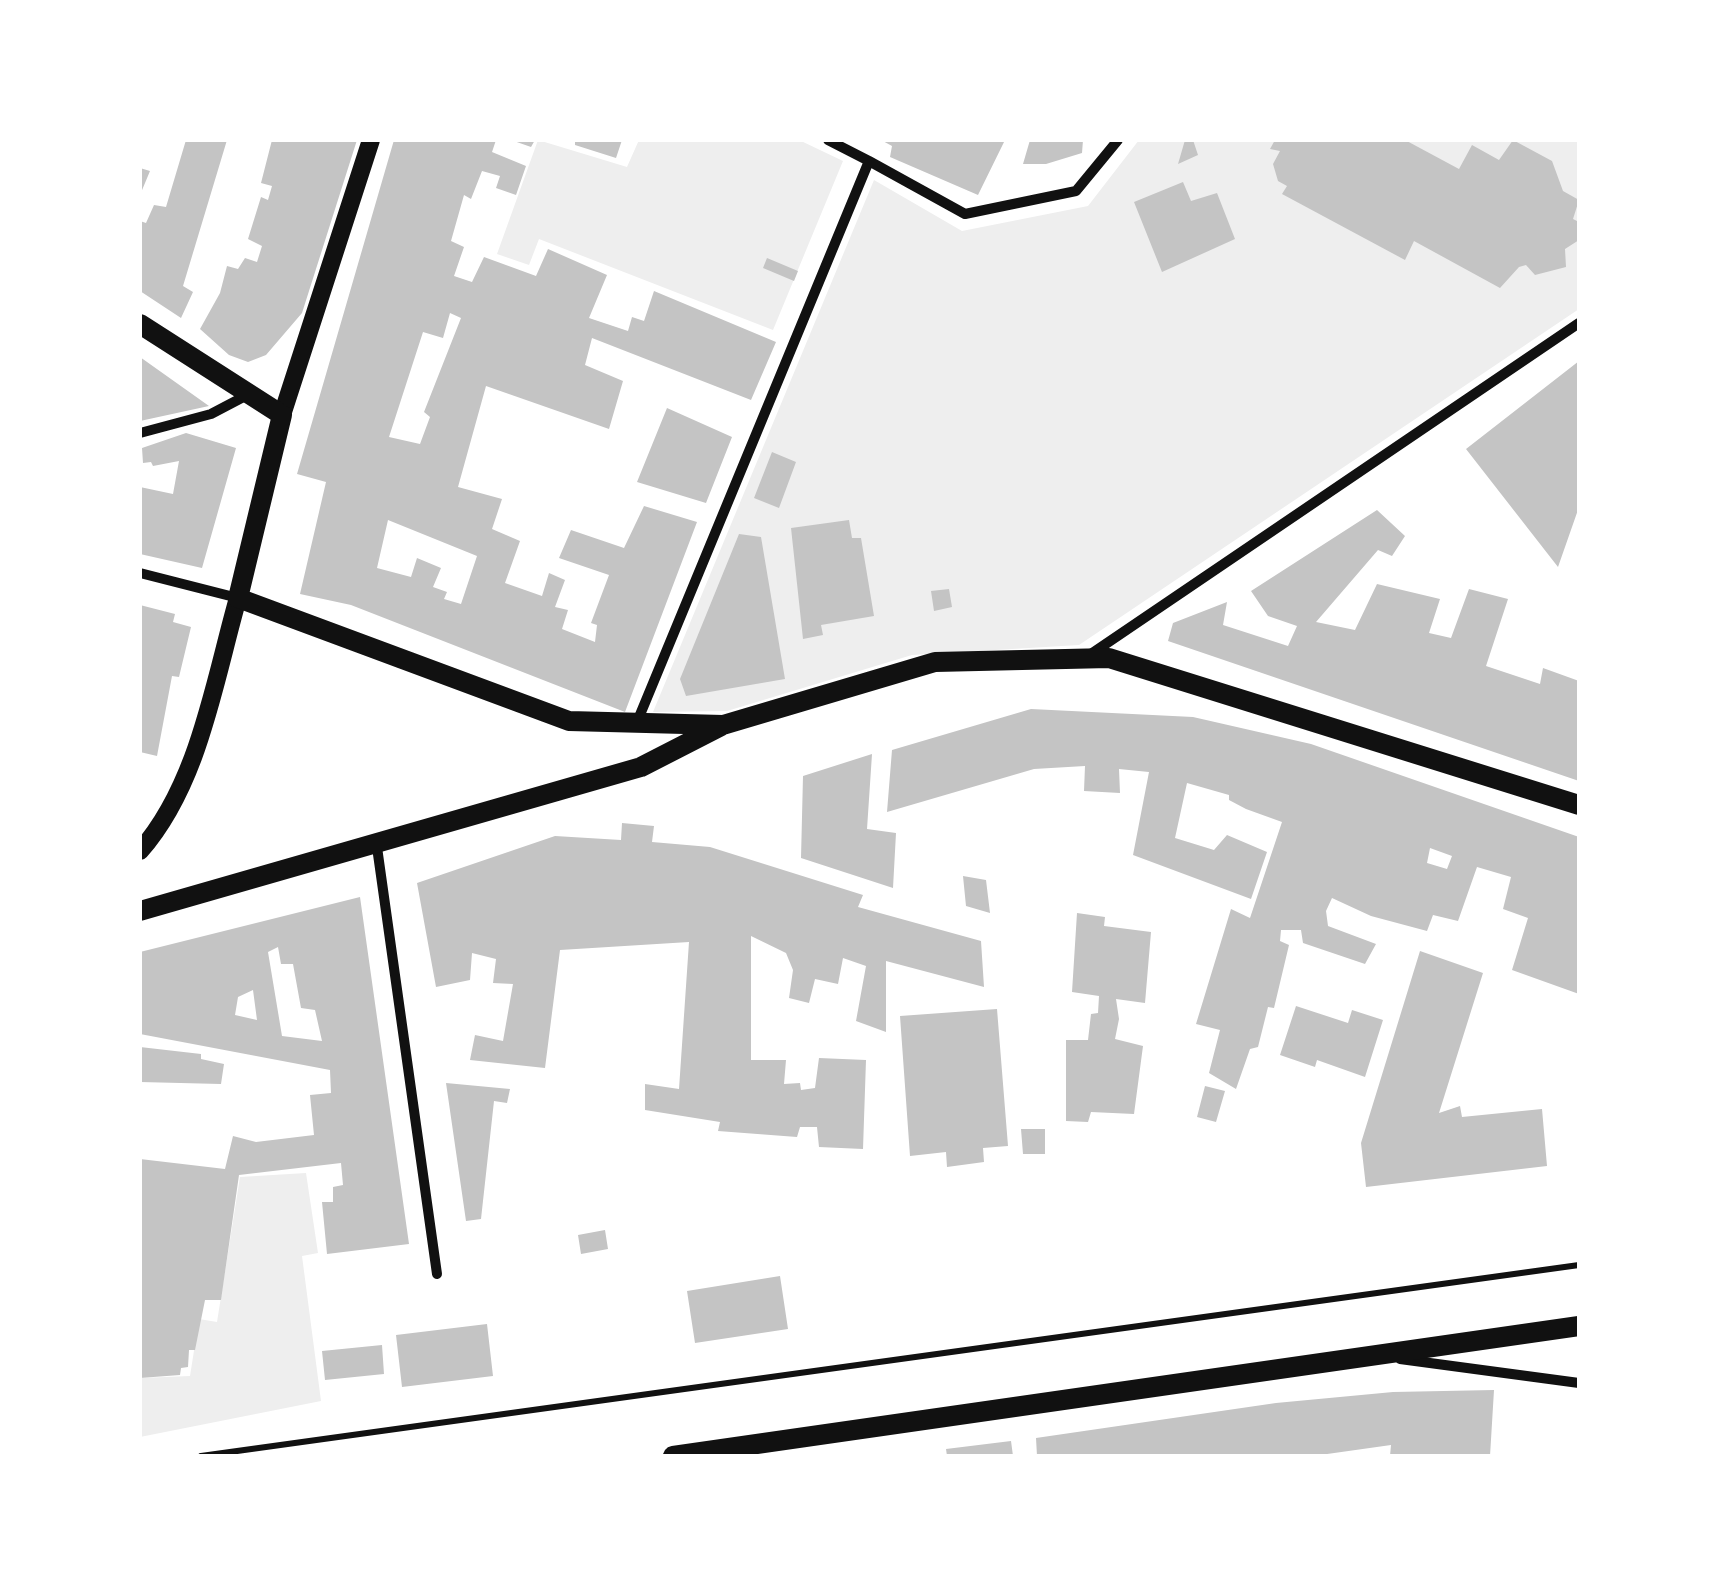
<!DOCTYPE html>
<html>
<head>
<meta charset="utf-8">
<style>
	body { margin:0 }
	#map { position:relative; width:1719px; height:1596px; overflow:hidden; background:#fff; font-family:Karla,sans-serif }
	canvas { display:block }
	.frame { position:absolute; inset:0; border:142px solid #fff; pointer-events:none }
</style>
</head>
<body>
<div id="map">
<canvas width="1719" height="1596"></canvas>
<div class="frame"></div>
</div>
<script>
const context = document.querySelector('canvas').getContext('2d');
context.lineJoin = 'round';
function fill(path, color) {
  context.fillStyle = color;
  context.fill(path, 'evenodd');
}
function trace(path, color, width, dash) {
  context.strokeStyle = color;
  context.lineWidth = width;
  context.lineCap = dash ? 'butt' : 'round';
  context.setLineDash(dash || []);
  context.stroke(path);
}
const green = new Path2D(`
	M538 140 627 167 639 140H799L843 161 773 330 539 239 529 265 497 254Z
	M1139 140H1579V309L1079 645 912 655 727 711 653 712 874 180 962 231 1088 206Z
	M306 1173 318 1253 302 1256 321 1401 140 1437V1378L190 1376 199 1319 217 1322 240 1177Z`);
const building = new Path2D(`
	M186 140H227L183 286 193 292 181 318 140 291V221L146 223 154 205 166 207Z
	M272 140H357L302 313 266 355 248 362 229 355 200 329 220 293 227 266 238 269 245 258 257 262 262 246 248 239 261 197 268 200 272 186 261 183Z
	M394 140H496L492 152 526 166 516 195 496 188 500 176 482 171 471 199 464 195 451 241 464 247 454 276 472 282 484 257 536 276 548 249 607 275 589 318 628 331 632 317 644 321 654 291 776 342 751 400 592 338 585 365 623 381 609 429 486 386 458 487 502 499 492 529 520 541 505 583 542 596 549 573 565 580 555 607 568 610 562 629 595 642 597 625 591 623 609 575 559 558 571 530 624 548 644 506 697 522 625 712 351 605 300 594 326 482 297 474ZM450 313 461 318 424 412 430 417 420 444 389 437 423 332 443 338ZM388 520 477 556 461 604 444 599 447 592 433 587 441 568 417 558 411 577 377 568Z
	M511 140H535L531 147Z
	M575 140H622L616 158 575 145Z
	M881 140H1005L978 195 890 157 892 146Z
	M1030 140H1083L1082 153 1046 164H1023Z
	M1185 140H1193L1198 155 1178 164Z
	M1275 140H1405L1459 169 1472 145 1499 160 1513 140 1552 161 1563 191 1579 200 1573 219 1579 222V240L1565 249 1566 267 1535 275 1526 265 1519 267 1500 288 1414 241 1405 260 1282 194 1287 186 1278 181 1273 164 1280 151 1270 149Z
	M140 168 150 171 140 195Z
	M1183 182 1191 201 1217 193 1235 239 1162 272 1134 202Z
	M767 258 798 271 794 281 763 268Z
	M140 357 209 406 140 421Z
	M1579 361V507L1558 567 1466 449Z
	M667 408 732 437 706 503 637 482Z
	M186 433 236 448 202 568 140 554V487L173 494 179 461 153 466 151 462 143 463 142 448Z
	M772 452 796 462 779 508 754 498Z
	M1377 510 1405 536 1392 556 1378 550 1316 622 1355 630 1377 584 1440 599 1429 633 1451 638 1469 589 1508 599 1486 666 1540 684 1543 668 1579 681V781L1168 641 1173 623 1227 602 1223 625 1288 646 1297 626 1268 616 1251 591Z
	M849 520 852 538H861L874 616 821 625 823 635 803 639 791 528Z
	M739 534 761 537 785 679 686 696 680 679Z
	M949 589 952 607 934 611 931 591Z
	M140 605 175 614 173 622 191 627 179 677 172 676 157 756 140 752Z
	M1031 709 1193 717 1311 744 1579 837V994L1512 970 1528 918 1503 909 1511 877 1477 867 1458 921 1433 915 1427 931 1371 916 1332 898 1326 911 1328 926 1376 944 1365 964 1303 943 1301 930H1281L1280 941 1289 945 1274 1008 1268 1007 1258 1047 1250 1049 1236 1089 1209 1073 1220 1030 1196 1024 1231 909 1250 918 1282 822 1246 809 1229 800V795L1187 783 1175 838 1214 850 1227 835 1267 852 1251 899 1133 855 1149 772 1119 769 1120 793 1084 791 1085 766 1034 769 887 812 892 750ZM1430 848 1452 856 1447 869 1427 863Z
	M872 754 867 829 896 833 893 888 801 858 803 776Z
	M622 823 654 826 652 842 710 847 863 895 858 907 981 941 984 987 886 961V1032L856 1021 866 966 843 958 838 984 815 979 809 1003 789 998 793 970 786 953 751 936V1060H786L784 1084 800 1083 801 1090 815 1088 819 1058 866 1060 863 1149 819 1147 817 1127H800L797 1137 718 1131 720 1122 645 1110V1084L679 1089 689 942 560 950 545 1068 470 1060 475 1035 503 1041 513 984 493 983 496 959 472 953 470 980 436 987 417 883 555 836 621 840Z
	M963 876 986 880 990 913 966 906Z
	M360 897 409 1244 327 1254 322 1202H333V1187L343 1185 341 1163 239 1175 221 1300H205L195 1350H189L188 1367 181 1368 180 1375 140 1378V1159L225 1169 233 1136 256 1142 314 1135 310 1095 331 1093 330 1070 140 1034V952ZM278 947 281 964H293L301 1008 315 1010 322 1041 282 1036 268 952ZM253 990 257 1020 235 1015 238 997Z
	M1077 913 1105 917 1104 926 1151 932 1145 1003 1116 999 1119 1019 1115 1039 1143 1046 1134 1114 1091 1112 1088 1122 1066 1121V1040H1088L1091 1014 1098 1013 1099 996 1072 992Z
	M1420 951 1483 973 1439 1113 1460 1106 1462 1117 1542 1109 1547 1166 1366 1187 1361 1143Z
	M1296 1006 1348 1023 1352 1010 1383 1020 1365 1077 1317 1060 1315 1067 1280 1055Z
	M997 1009 1008 1146 983 1148 984 1162 947 1167 946 1152 910 1156 900 1016Z
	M140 1047 201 1054V1059L224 1064 221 1084 140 1082Z
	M446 1083 510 1089 507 1103 494 1101 481 1219 466 1221Z
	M1205 1086 1225 1091 1216 1122 1197 1117Z
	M1021 1129H1045V1154H1023Z
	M605 1230 608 1249 581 1254 578 1235Z
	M780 1276 788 1329 695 1343 687 1291Z
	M487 1324 493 1376 402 1387 396 1335Z
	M382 1345 384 1374 325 1380 322 1351Z
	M1494 1390 1490 1456H1390L1391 1445 1313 1456H1037L1036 1438 1276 1403 1393 1392Z
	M1011 1441 1013 1456H947L946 1449Z`);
const path = new Path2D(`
	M201 1456 1579 1265`);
const minor = new Path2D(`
	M828 140 869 161
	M140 433 211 414 251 393
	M140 573 238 598
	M1088 656 1579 323
	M637 722 869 161 965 214 1076 191 1118 140
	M376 840 437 1274
	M1400 1359 1579 1383`);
const tertiary = new Path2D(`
	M282 415 371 140
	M140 851C199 784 214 682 238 598`);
const secondary = new Path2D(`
	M140 324 282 415 238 598 569 721 723 725 935 662 1109 658 1579 805
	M140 911 641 767 721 726
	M673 1456 1579 1326`);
fill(green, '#eee');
fill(building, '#c4c4c4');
trace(path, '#111', 6);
trace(minor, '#111', 10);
trace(tertiary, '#111', 18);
trace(secondary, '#111', 20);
</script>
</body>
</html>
